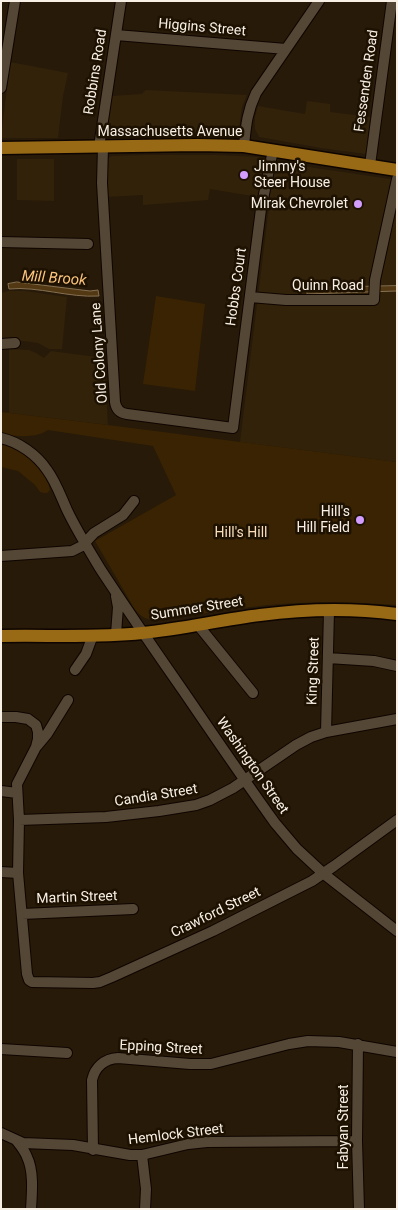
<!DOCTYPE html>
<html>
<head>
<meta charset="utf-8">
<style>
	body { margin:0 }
	#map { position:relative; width:398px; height:1210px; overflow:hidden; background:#271a09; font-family:Roboto,sans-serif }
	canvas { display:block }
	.frame { position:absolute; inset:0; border:2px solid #f9f0e5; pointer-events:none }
</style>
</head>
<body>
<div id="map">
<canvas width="398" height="1210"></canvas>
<div class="frame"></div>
</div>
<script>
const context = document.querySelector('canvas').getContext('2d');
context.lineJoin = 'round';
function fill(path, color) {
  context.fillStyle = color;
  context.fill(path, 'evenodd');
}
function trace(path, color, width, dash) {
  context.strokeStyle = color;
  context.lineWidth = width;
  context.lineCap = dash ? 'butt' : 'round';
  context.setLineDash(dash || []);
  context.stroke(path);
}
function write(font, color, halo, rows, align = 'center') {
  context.font = font + ' Roboto,sans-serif';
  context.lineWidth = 5;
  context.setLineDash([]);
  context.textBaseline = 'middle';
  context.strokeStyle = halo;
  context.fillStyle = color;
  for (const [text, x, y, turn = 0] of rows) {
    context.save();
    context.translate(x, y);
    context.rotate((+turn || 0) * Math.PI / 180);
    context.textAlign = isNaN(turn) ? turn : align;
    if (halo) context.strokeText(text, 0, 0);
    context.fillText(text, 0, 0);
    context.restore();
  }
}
const built = new Path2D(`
	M10 62 68 73 63 96 58 138H1Z
	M146 90 247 95 242 107 239 128 235 135 227 137 109 136 107 130 112 96 142 94Z
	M307 101 330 104V112L379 118 373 155 321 148 259 137 255 129V117L258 106 305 114Z
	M145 155H217L260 157 275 162 397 180V462L240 442 270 199 210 189 208 200 143 205V195L105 197 106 159 112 156Z
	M17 159H54V201L17 200Z
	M8 291H25L67 297 62 349H49L38 343 24 341 1 342V293Z
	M9 349 29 350 36 353 44 358 51 351 104 358 108 425 9 413Z`);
const green = new Path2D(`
	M156 296 205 304 195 391 143 384Z
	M1 412 108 425 397 462V605C358 602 320 601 281 604 242 607 202 614 163 620 149 621 142 619 134 608L95 541 176 495 153 446 48 430C35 439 16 436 1 434Z
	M1 443C5 444 10 445 13 447 28 456 47 472 50 490L47 493H44L40 492 35 485 18 471 1 467Z`);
const water = new Path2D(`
	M17 282 90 291 98 290 99 296C69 298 38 286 9 289L8 284Z
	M397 286V291L307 294V288Z`);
const minor = new Path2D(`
	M116 35 286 49
	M1 88 15 1
	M244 146C246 125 247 112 256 93L319 1
	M99 147 121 1
	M103 147 102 183 115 402C116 409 120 413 127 414L233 428 261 209 273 150
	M370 165 392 1
	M1 242 88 244
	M250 297 286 300H374L375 280 397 179
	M1 344 15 343
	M1 438C19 442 37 455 47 470 56 482 61 497 67 510 77 531 89 550 101 570 128 611 156 652 184 692 214 736 244 780 275 823L297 849 324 874 397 931
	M1 556 72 551 82 546 94 533 123 515 134 501
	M116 596 118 607 116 634
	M198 625 253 693
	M328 658 374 661 397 666
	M75 670 86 654 93 635
	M1 717H16L28 719 36 725 38 732V739L36 747 17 784 19 820 18 873 27 974 29 980 32 982 93 983 100 982 112 977 213 931 312 881 334 866 397 820
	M326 732 329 611
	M37 746 47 734 68 700
	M1 791 17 793
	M19 820 106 817 159 811 196 805 210 800 233 788 296 745 311 737 326 732 397 719
	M1 872 18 873
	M22 914 133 909
	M358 1044 357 1141 359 1209
	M1 1049 67 1053
	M1 1133 23 1143 73 1145 130 1155H142L188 1144 207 1142 357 1141
	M16 1140C20 1145 25 1151 27 1157 34 1171 32 1193 31 1209
	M93 1150 92 1080C95 1067 104 1059 118 1058L190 1064H211L289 1044 308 1041 339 1042 397 1052
	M142 1155 146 1189 145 1209`);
const major = new Path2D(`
	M1 148 197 145 244 146 397 170
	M1 636C48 635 96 638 142 633 182 629 220 620 260 615 305 609 352 608 397 614`);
const markers = [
	[244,175,5,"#d29dfd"],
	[358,204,5,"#d29dfd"],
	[360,520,5,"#d29dfd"]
];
const streetNames = [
	["Higgins Street",202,28,5],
	["Robbins Road",96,72,-81],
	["Fessenden Road",367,81,-82],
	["Massachusetts Avenue",170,132],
	["Quinn Road",328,286],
	["Hobbs Court",237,287,-82],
	["Old Colony Lane",100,353,-94],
	["Summer Street",197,609,-9],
	["King Street",314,671,-88],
	["Washington Street",252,766,55],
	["Candia Street",156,796,-9],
	["Martin Street",77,898,-2],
	["Crawford Street",216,913,-26],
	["Epping Street",161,1048,3],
	["Fabyan Street",344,1127,-90],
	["Hemlock Street",176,1135,-7]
];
const poiNames = [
	["Jimmy's",254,167,"left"],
	["Steer House",254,183,"left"],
	["Mirak Chevrolet",348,204],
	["Hill's",350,512],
	["Hill Field",350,528]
];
const parkNames = [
	["Hill's Hill",241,533]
];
const waterNames = [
	["Mill Brook",54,279,4]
];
fill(built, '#32220a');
fill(green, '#392302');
fill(water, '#533913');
trace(water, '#857052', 1);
trace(minor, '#0f0500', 12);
trace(major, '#0f0500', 15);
trace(minor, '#554735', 10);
trace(major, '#986a15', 12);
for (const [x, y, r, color] of markers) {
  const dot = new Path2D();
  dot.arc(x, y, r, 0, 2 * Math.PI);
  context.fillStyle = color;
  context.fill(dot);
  trace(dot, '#1d1102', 2);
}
write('14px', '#f9f0e5', '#1d1102', streetNames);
write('14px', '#f9f0e5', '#1d1102', poiNames, 'right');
write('14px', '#fbdfbc', '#1d1102', parkNames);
write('italic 15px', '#fcc57d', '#1d1102', waterNames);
</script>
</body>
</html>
